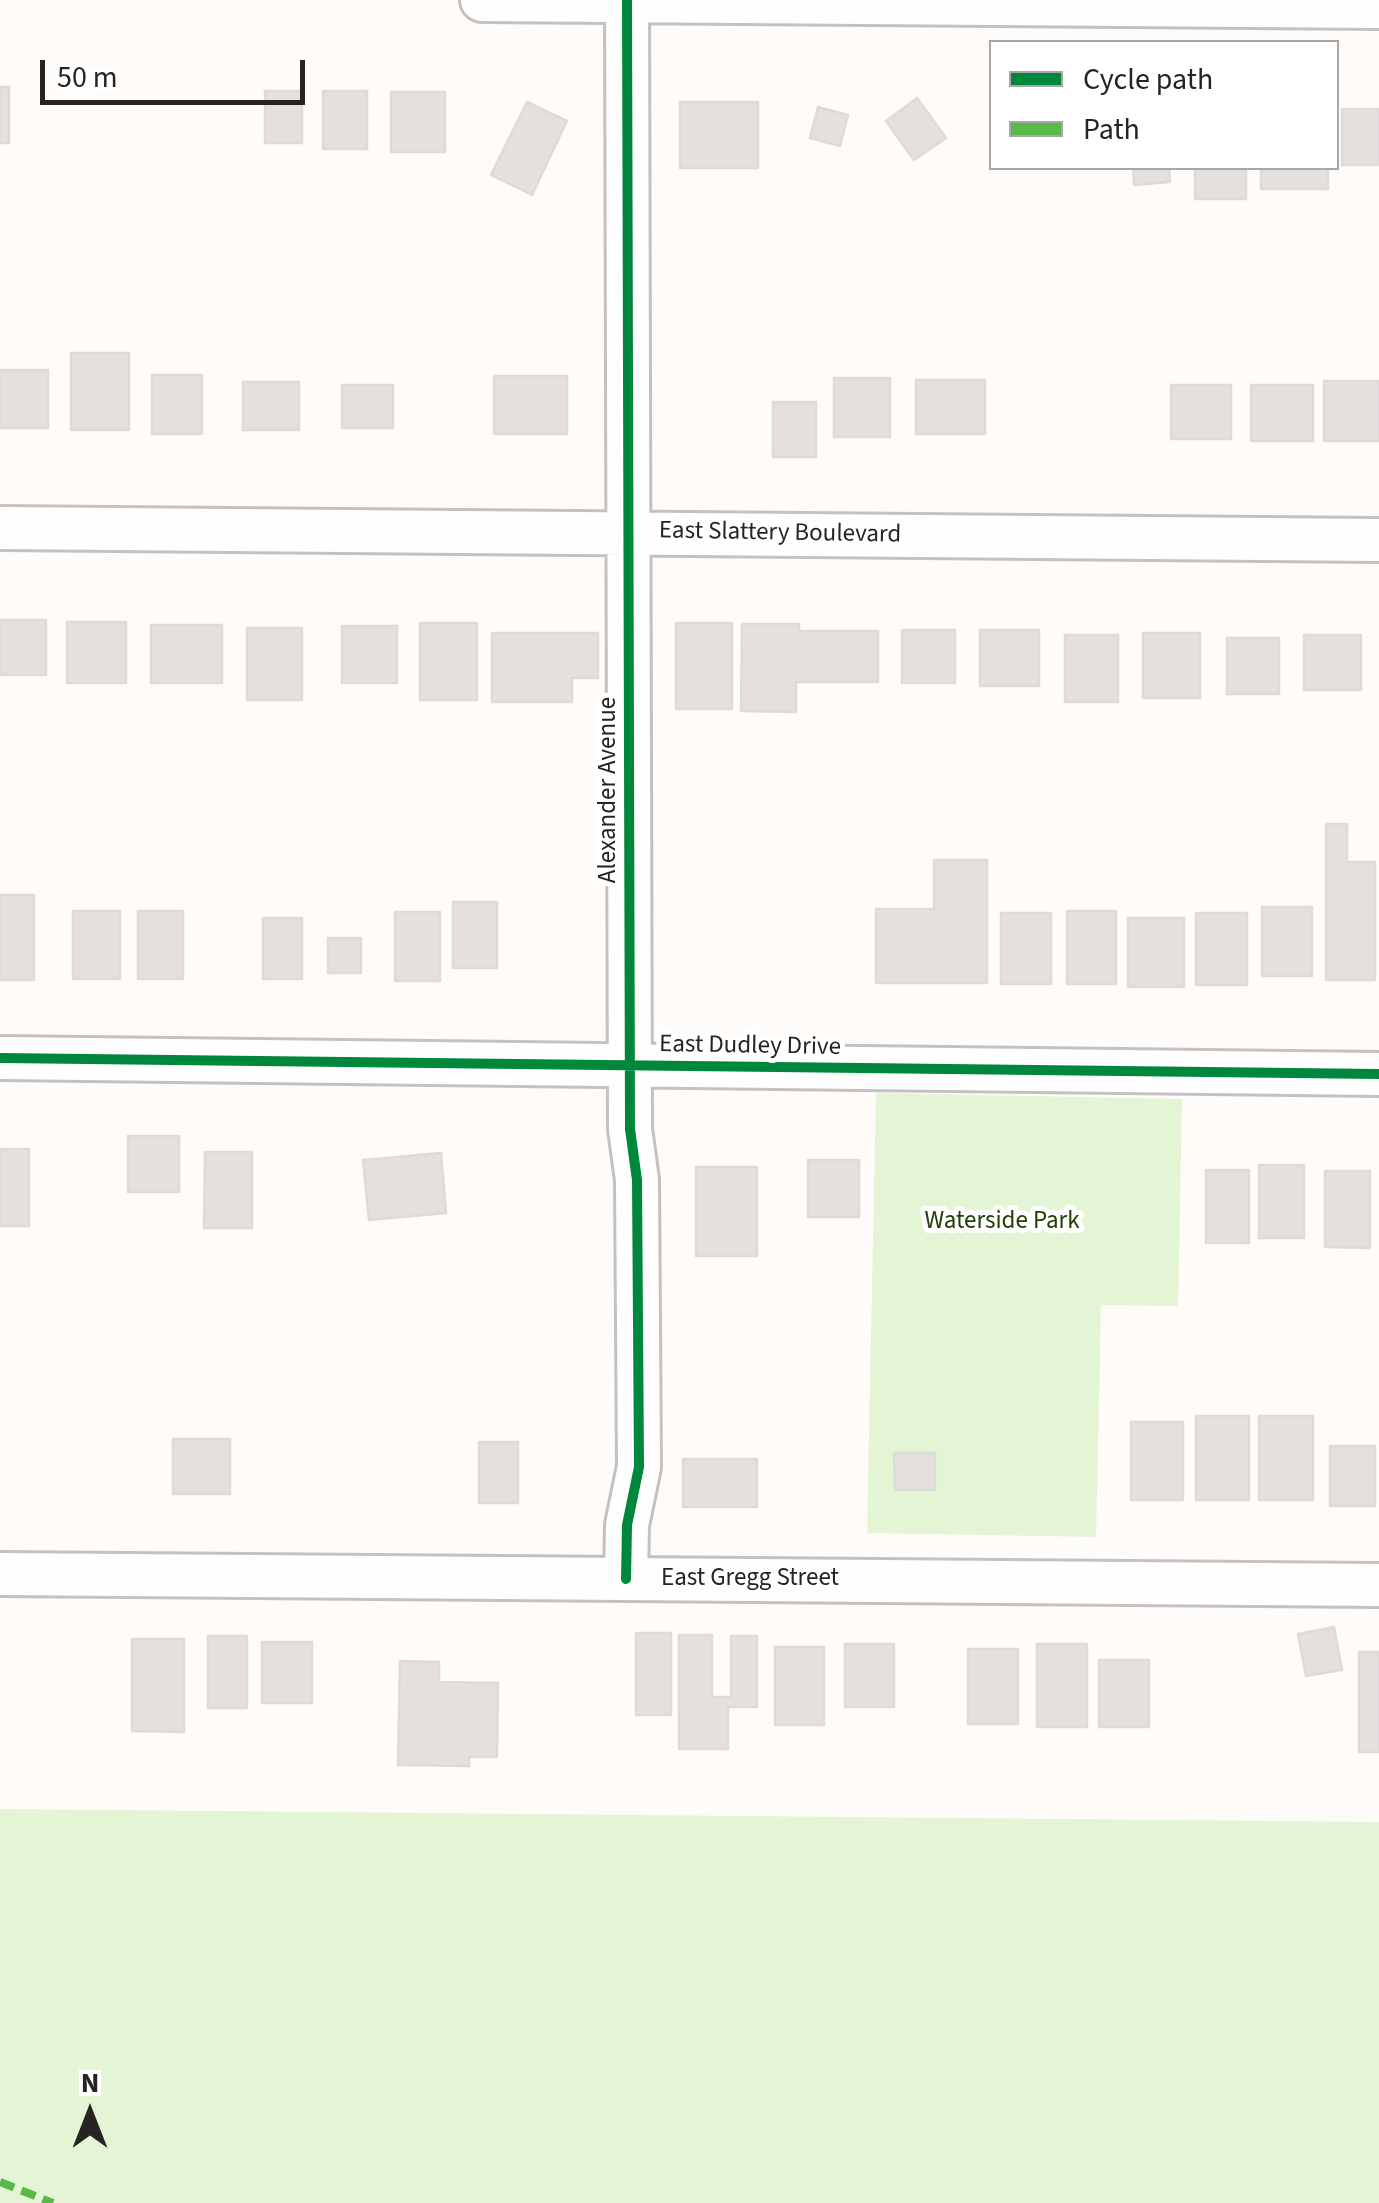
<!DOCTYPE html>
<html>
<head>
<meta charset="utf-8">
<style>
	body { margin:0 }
	#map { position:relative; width:1379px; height:2203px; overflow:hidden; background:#fefbf9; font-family:"Source Sans 3",sans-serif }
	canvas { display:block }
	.legend { position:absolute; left:989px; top:40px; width:350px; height:130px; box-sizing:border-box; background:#fff; border:2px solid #a8a7a7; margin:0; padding:12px 18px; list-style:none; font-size:30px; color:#252423 }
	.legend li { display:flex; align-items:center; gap:20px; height:50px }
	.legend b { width:50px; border:2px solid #a8a7a7 }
	.north { position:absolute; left:40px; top:2063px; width:100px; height:100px; -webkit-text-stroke:8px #fff; paint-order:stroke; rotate:0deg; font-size:28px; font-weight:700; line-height:40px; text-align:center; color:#252423 }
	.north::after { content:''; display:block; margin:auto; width:35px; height:45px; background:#252423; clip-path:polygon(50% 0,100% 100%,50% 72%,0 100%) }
	.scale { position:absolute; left:40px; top:60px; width:265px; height:45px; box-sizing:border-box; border:5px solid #252423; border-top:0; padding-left:12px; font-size:30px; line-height:35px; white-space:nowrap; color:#252423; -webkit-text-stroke:8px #fff; paint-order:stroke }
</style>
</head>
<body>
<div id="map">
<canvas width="1379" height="2203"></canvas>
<ul class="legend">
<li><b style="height:12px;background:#00873e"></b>Cycle path</li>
<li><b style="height:12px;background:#58b947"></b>Path</li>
</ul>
<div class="north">N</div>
<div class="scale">50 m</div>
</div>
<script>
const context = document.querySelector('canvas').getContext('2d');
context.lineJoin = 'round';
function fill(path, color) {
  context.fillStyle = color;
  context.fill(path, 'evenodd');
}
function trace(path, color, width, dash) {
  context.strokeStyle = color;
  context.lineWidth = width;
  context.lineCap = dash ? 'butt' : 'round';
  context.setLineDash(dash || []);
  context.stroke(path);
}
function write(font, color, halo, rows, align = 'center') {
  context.font = font + ' "Source Sans 3",sans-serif';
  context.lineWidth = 10;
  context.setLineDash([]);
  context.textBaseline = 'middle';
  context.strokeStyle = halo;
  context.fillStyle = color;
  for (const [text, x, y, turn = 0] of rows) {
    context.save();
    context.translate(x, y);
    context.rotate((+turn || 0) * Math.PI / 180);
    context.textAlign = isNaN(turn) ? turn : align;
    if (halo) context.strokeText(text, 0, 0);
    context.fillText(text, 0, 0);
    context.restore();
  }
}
const green = new Path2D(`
	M876 1093 1182 1099 1178 1306 1101 1305 1096 1537 867 1533Z
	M0 1809 1379 1822V2203H0Z`);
const building = new Path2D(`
	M0 87H9V143H0Z
	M265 91H302V143H265Z
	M323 91H367V149H323Z
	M391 92H445V152H391Z
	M917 98 946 138 914 160 886 121Z
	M527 102 567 121 532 195 491 175Z
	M680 102H758V168H680Z
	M818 107 848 115 840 146 810 138Z
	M1342 109H1379V165H1342Z
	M1133 168H1169L1170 182 1134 185Z
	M1195 168H1246V199H1195Z
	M1261 168H1328V189H1261Z
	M71 353H129V430H71Z
	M0 370H48V428H0Z
	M152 375H202V434H152Z
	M494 376H567V434H494Z
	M834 378H890V437H834Z
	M916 380H985V434H916Z
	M1324 381H1379V441H1324Z
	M243 382H299V430H243Z
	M342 385H393V428H342Z
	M1171 385H1231V439H1171Z
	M1251 385H1313V441H1251Z
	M773 402H816V457H773Z
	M0 620H46V675H0Z
	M67 622H126V683H67Z
	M420 623H477V700H420Z
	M676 623H732V709H676Z
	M742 624H799V631H878V682H796V712L741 711Z
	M151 625H222V683H151Z
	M342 626H397V683H342Z
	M247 628H302V700H247Z
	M902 630H955V683H902Z
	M980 630H1039V686H980Z
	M492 633H598V678H572V702H492Z
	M1143 633H1200V698H1143Z
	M1065 635H1118V702H1065Z
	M1304 635H1361V690H1304Z
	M1227 638H1279V694H1227Z
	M1326 824H1347V862H1375V980H1326Z
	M934 860H987V983H876V909H934Z
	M0 895H34V980H0Z
	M453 902H497V968H453Z
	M1262 907H1312V976H1262Z
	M73 911H120V979H73Z
	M138 911H183V979H138Z
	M1067 911H1116V984H1067Z
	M395 912H440V981H395Z
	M1001 913H1051V984H1001Z
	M1196 913H1247V985H1196Z
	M263 918H302V979H263Z
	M1128 918H1184V987H1128Z
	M328 938H361V973H328Z
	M128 1136H179V1192H128Z
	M0 1149H29V1226H0Z
	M205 1152H252V1228H204Z
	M441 1153 446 1213 369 1220 363 1160Z
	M808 1160H859V1217H808Z
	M1259 1165H1304V1238H1259Z
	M696 1167H757V1256H696Z
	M1206 1170H1249V1243H1206Z
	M1325 1171H1370V1248L1325 1247Z
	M1196 1416H1249V1500H1196Z
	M1259 1416H1313V1500H1259Z
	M1131 1422H1183V1500H1131Z
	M173 1439H230V1494H173Z
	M479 1442H518V1503H479Z
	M1330 1446H1375V1506H1330Z
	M894 1453H935V1490H895Z
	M683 1459H757V1507H683Z
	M1334 1627 1342 1670 1306 1676 1298 1634Z
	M636 1633H671V1715H636Z
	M679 1635H712V1697H731V1636H757V1707H728V1749H679Z
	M208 1636H247V1708H208Z
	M132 1639H184V1732L132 1731Z
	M262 1642H312V1703H262Z
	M845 1644H894V1707H845Z
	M1037 1644H1087V1727H1037Z
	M775 1647H824V1725H775Z
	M968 1649H1018V1724H968Z
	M1359 1652H1379V1752H1359Z
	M1099 1660H1149V1727H1099Z
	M400 1661 439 1662V1682L498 1683 497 1757H469V1766L398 1765Z`);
const minor = new Path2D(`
	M482 0 1379 7
	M0 528 1379 540
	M0 1058 1379 1074
	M0 1574 1379 1585
	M626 1579 627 1525 639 1467 637 1180 630 1129 627 0`);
const quiet = new Path2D(`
	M0 2182 53 2203`);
const cycleway = new Path2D(`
	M0 1058 1379 1074
	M626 1579 627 1525 639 1467 637 1180 630 1129 627 0`);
const streetNames = [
	["East Slattery Boulevard",780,534,1],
	["Alexander Avenue",610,790,-90],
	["East Dudley Drive",750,1047,1],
	["East Gregg Street",750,1580]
];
const parkNames = [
	["Waterside Park",1002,1223]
];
fill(green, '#e3f5d5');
fill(building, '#e5e0dd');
trace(building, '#dddbda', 2.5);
trace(minor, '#c4c2c1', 48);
trace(minor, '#fffefe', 42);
trace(quiet, '#58b947', 8, [15, 8]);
trace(cycleway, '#00873e', 10);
write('25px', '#252423', '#fff', streetNames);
write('25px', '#224003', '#fff', parkNames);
</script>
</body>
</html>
